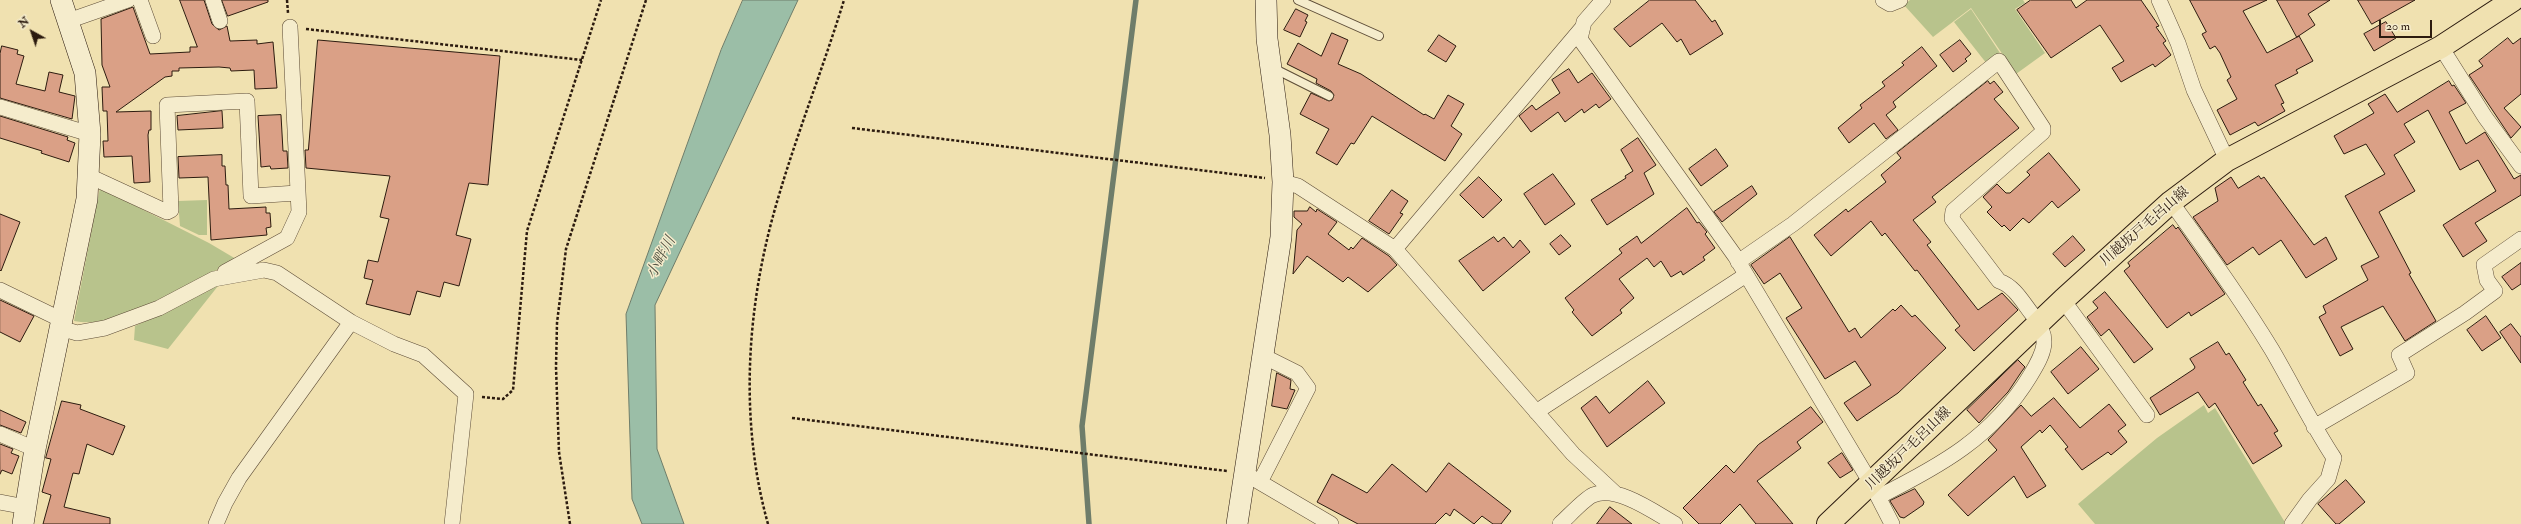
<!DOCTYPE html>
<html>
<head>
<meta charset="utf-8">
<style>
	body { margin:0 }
	#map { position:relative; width:2521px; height:524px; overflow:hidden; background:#f0e1b0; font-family:"IM FELL Double Pica",serif }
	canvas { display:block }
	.north { position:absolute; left:12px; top:12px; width:40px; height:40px; -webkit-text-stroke:3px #f5eccc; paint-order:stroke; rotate:320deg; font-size:11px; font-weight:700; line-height:16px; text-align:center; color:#2c1b0f }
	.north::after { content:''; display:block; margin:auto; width:14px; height:18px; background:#2c1b0f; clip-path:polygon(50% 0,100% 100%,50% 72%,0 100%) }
	.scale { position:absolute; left:2379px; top:20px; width:53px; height:18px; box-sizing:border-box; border:2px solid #2c1b0f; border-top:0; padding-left:5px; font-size:12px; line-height:14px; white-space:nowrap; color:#2c1b0f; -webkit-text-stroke:3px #f5eccc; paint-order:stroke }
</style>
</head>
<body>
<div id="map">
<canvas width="2521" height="524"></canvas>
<div class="north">N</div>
<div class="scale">20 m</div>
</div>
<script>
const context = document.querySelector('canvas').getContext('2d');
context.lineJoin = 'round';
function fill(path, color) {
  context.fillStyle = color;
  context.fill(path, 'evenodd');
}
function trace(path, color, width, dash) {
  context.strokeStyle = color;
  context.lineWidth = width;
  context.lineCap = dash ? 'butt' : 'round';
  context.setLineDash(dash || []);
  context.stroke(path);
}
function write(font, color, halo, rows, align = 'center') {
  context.font = font + ' "IM FELL Double Pica","Noto Serif JP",serif';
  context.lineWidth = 3;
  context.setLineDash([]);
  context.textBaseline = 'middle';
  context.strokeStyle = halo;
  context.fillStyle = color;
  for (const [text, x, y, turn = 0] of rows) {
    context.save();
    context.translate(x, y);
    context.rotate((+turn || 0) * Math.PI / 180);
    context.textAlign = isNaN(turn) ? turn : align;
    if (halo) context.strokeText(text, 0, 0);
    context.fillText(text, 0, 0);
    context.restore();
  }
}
const green = new Path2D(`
	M1910 0H2023L2025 3 2015 9 2045 53 2016 74 1971 8 1933 37 1904 5Z
	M1971 9 2000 53 1987 64 1954 22Z
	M100 188 209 243 236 259C193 282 124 331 74 321Z
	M207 200V235H199L180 226 178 201Z
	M218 286 168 349 134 340 135 326Z
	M2204 405 2208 413 2215 408 2286 524H2095L2078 504 2157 438Z`);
const water = new Path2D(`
	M743 0H798L655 305 657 449 684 524H642L632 499 626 314 721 50Z`);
const stream = new Path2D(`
	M1089 524 1082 426 1136 0`);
const building = new Path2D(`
	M180 0H204L212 24 219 30 227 26 230 41 257 40V44L273 42 277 88 255 89 254 70 231 71 230 68 219 67 179 68V71H172V76L165 77 116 112 151 111V130H149L148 135 150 182 134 183 132 156 104 157 103 141H108L107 111H103L102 87H110L102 65 101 19 133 7 150 54 190 52V47H197Z
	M222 0H268V2L228 16Z
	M1650 0H1695L1712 22 1715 20 1723 34 1690 55 1681 39 1677 42 1662 23 1630 47 1614 29Z
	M2031 0H2071L2076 8 2087 0H2141L2159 26 2156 27 2166 41 2163 43 2171 55 2155 67 2153 64 2121 82 2112 68 2124 61 2100 25 2051 58 2017 10Z
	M2190 0H2267L2243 11 2267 53 2299 36 2313 61 2296 70 2298 73 2275 85 2284 103 2281 104 2285 111 2258 126 2255 122 2230 135 2217 110 2237 99 2227 80 2231 77 2220 53 2215 46 2210 49 2202 34 2206 32Z
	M2277 0H2330L2308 14 2315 25 2297 37Z
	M2358 0H2415L2372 24Z
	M1296 9 1308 15 1305 21 1307 22 1300 37 1284 30Z
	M2386 22 2396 38 2374 51 2364 34Z
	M1332 33 1348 40 1338 64 1361 74 1424 115 1425 114 1434 119 1448 95 1464 104 1451 126 1462 134 1445 161 1372 116 1354 144 1351 143 1337 165 1316 153 1329 129 1300 114 1311 93 1329 101 1332 100 1334 95 1331 91 1316 83 1317 79 1287 64 1298 43 1321 56Z
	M1439 35 1456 46 1446 62 1428 51Z
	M2508 38 2513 44 2521 38V94L2504 108 2521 127 2511 138 2469 75 2483 66 2479 61Z
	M318 40 500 56 488 185 469 183 456 235 471 239 459 286 444 282 440 297 417 291 410 315 366 304 373 280 364 278 368 260 378 262 389 219 380 217 390 176 306 168 305 150H308Z
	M1960 40 1971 54 1965 59 1967 61 1953 72 1940 55Z
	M2 46 18 50 17 54 24 56 16 84 45 91 49 72 63 75 59 92 75 96 72 119 0 98V54Z
	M1922 47 1937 66 1893 102 1896 107 1886 115 1898 130 1886 139 1874 123 1849 143 1838 128 1862 108 1860 105 1885 86 1882 82 1904 65 1902 63Z
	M1569 69 1578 83 1592 73 1611 99 1599 108 1596 104 1584 113 1582 109 1565 122 1558 112 1531 132 1519 116 1532 105 1536 110 1560 93 1552 80Z
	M1988 81 1990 84 1994 81 2003 92 1994 99 2019 128 1932 197 1936 202 1913 220 1931 242 1927 245 1978 310 2002 293 2018 310 1974 351 1955 330 1960 326 1917 270 1915 271 1885 233 1882 236 1871 221 1831 256 1814 235 1846 209 1848 212 1886 182 1881 175 1901 158 1897 153Z
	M2449 81 2452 86 2454 85 2466 103 2449 112 2466 144 2485 132 2514 179 2521 175V195L2475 223 2487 241 2463 257 2443 225 2496 191 2478 160 2460 170 2428 110 2404 124 2415 142 2394 155 2415 191 2379 212 2411 273 2409 274 2436 321 2405 341 2383 306 2341 327 2353 349 2340 356 2319 317 2326 313 2323 306 2368 280 2361 266 2379 257 2345 196 2385 174 2366 144 2344 154 2334 136 2374 113 2368 104 2385 94 2397 112Z
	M222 111 223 128 178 130 177 116Z
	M281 115 283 151H287L288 168 271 169 270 166 261 167 258 116Z
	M0 116 68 137 67 140 75 143 69 162 41 153 42 151 0 138Z
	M1638 138 1656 165 1644 173 1654 194 1607 225 1591 200 1626 178 1625 176 1633 171 1621 150Z
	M1716 149 1728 166 1701 186 1689 169Z
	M2049 153 2080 190 2058 208 2052 201 2029 223 2023 218 2010 231 2004 225 2002 227 1987 212 1992 207 1983 197 1997 184 2006 193H2010L2030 175 2027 172Z
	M222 155V166H225L226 185H228L229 209 266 207V213H270L271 227 266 228 267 235 211 240 208 177 179 178 178 157Z
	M1553 174 1575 204 1545 225 1524 194Z
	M2259 176 2261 179 2264 177 2314 245 2326 237 2337 259 2306 278 2281 240 2259 255 2253 247 2227 265 2193 217 2218 201 2215 188 2231 177 2238 188Z
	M1479 177 1502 200 1483 218 1460 195Z
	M1752 186 1757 194 1722 222 1714 212Z
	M1392 190 1408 201 1400 213 1403 214 1389 234 1369 221Z
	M1310 207 1316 212 1317 209 1337 222 1328 234 1349 250 1351 247 1353 249 1362 238 1389 256 1397 265 1368 292 1348 277 1343 282 1307 256 1293 274 1297 230 1302 224 1294 217V211H1307Z
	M1687 208 1697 223 1699 222 1707 232 1705 234 1715 248 1703 257 1705 260 1683 275 1681 271 1671 277 1661 261 1654 267 1647 258 1619 279 1634 298 1620 310 1622 313 1592 336 1572 312 1574 310 1565 298 1622 253 1619 249 1637 236 1641 243Z
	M0 214 20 222 1 271 0 270Z
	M2173 225 2176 229 2178 227 2225 294 2191 316 2189 312 2167 328 2124 271 2130 266 2128 263Z
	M1561 235 1571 246 1559 255 1550 244Z
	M2073 236 2085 250 2065 267 2053 254Z
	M1494 237 1498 242 1504 237 1513 248 1520 240 1530 252 1483 291 1459 261Z
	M1790 237 1849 332 1855 328 1861 338 1893 309 1895 311 1901 305 1912 317 1915 315 1946 348 1898 393 1857 421 1844 403 1871 385 1855 361 1825 379 1786 318 1802 308 1780 273 1764 284 1751 265Z
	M2521 263V284L2512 290 2502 277Z
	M2105 292 2153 349 2134 363 2109 329 2101 336 2087 317 2098 308 2093 302Z
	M0 300 34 316 20 342 0 332Z
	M2486 316 2501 338 2482 351 2467 330Z
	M2511 324 2521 337V363L2500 332Z
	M2218 342 2226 355 2229 353 2246 380 2243 382 2258 406 2261 404 2278 431 2274 433 2282 446 2253 464 2215 403 2209 408 2198 392 2160 415 2150 398 2194 369 2195 367 2190 359Z
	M2081 347 2099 369 2068 394 2051 372Z
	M2018 360 2025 367 2022 371 2008 392 1979 423 1967 410Z
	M1277 373 1291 380 1290 389 1295 390 1287 409 1272 406Z
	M1648 381 1665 403 1607 447 1581 408 1596 396 1609 413Z
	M2054 398 2080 428 2109 404 2126 425 2118 431 2127 442 2111 455 2108 452 2082 470 2065 449 2068 447 2050 425 2042 433 2040 430 2021 447 2046 486 2027 498 2014 476 1968 516 1948 495 1997 450 1988 440 2021 405 2031 416Z
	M62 401 81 405 80 409 125 426 113 455 87 444 79 474 73 473 64 507 110 518V524H43L51 495 42 492 51 459 46 458Z
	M1811 407 1823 422 1797 442 1801 448 1757 481 1793 524H1756L1740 504 1720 524H1699L1683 508 1726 465 1734 473 1758 445Z
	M0 410 26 422 21 433 0 425Z
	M0 444 13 449 11 453 19 456 12 474 2 470 0 474Z
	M1842 453 1853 470 1840 478 1828 463Z
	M1449 463 1511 511 1501 524H1493L1482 516 1474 524 1454 509 1450 516 1446 513 1435 524H1358L1317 502 1332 474 1367 493 1392 464 1426 492Z
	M2346 480 2365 502 2339 524H2336L2318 504Z
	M1915 489 1924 502 1923 505 1904 518 1900 517 1890 501Z
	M1610 507 1632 524H1597Z`);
const path = new Path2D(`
	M287 0 288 13
	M306 29 582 60
	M852 128 1265 178
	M482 397 503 399 513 390 527 231 601 0
	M792 418 1227 471
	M570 524 559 452 556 367 557 323 566 249 646 0
	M768 524C740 424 746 315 773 216 793 143 822 72 844 0`);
const lane = new Path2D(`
	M1298 0 1379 36
	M1273 68 1329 96`);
const street = new Path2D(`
	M140 0 153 36
	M213 0 220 21
	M1603 0 1584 22 1580 39 1735 256 1872 485 1892 524
	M1883 0 1890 4 1900 0
	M2159 0 2178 43 2194 90 2227 160
	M68 21 128 0
	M2441 47 2485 117 2521 166
	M0 107 90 134
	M89 176 167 212 171 210 167 105 247 101 251 196 297 193
	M1283 182 1298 186 1395 249 1582 28
	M2171 202C2206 250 2241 299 2272 350 2293 386 2311 423 2334 458L2328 479 2310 499 2292 524
	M1395 249 1573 454 1616 494
	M1738 262 1793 224 1999 61 2043 128V132L1953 211 1952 219 1999 281C2014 286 2022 301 2032 314 2052 338 2044 353 2030 376 1993 437 1940 466 1878 497
	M225 272 287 238 299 212 290 27
	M0 290 62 320
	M2063 300 2147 415
	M60 328 77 333 105 328 159 308 214 279 264 270 277 273 351 322 394 344 423 355 466 394 452 524
	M1536 412 1746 275
	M2314 427 2407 373 2399 355 2465 313 2495 291 2487 280 2484 265 2521 239
	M0 434 35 449
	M1251 477 1331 524
	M1260 482 1308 388 1297 373 1263 356
	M0 502 26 507
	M216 524 225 503 239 478 351 322
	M1560 524C1568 517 1584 499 1593 495 1617 485 1654 512 1675 524`);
const secondary = new Path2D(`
	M23 524 35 449 87 199 90 134 85 73 61 0
	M1237 524 1281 237 1283 182 1280 135 1267 39 1266 0`);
const primary = new Path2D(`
	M1828 524 2063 300 2171 202 2227 160 2441 47 2513 0`);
const streetNames = [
	["川越坂戸毛呂山線",2145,227,-41],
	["川越坂戸毛呂山線",1909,449,-44]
];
const waterNames = [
	["小畔川",662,258,-62]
];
fill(green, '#b8c38c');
fill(water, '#9bbea7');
trace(water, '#6f7d6a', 1);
trace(stream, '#6f7d6a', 5.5);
fill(building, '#daa086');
trace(building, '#2c1b0f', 1);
trace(lane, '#5d4c37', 10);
trace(street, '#5d4c37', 16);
trace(secondary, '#2c1b0f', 22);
trace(primary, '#2c1b0f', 24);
trace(path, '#2c1b0f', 2.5, [3, 2]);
trace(lane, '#f5eccc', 8);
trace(street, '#f5eccc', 15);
trace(secondary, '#f5eccc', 21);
trace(primary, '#f0e1b0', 22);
write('14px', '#2c1b0f', '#f5eccc', streetNames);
write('italic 15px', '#535444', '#f5eccc', waterNames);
</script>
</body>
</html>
